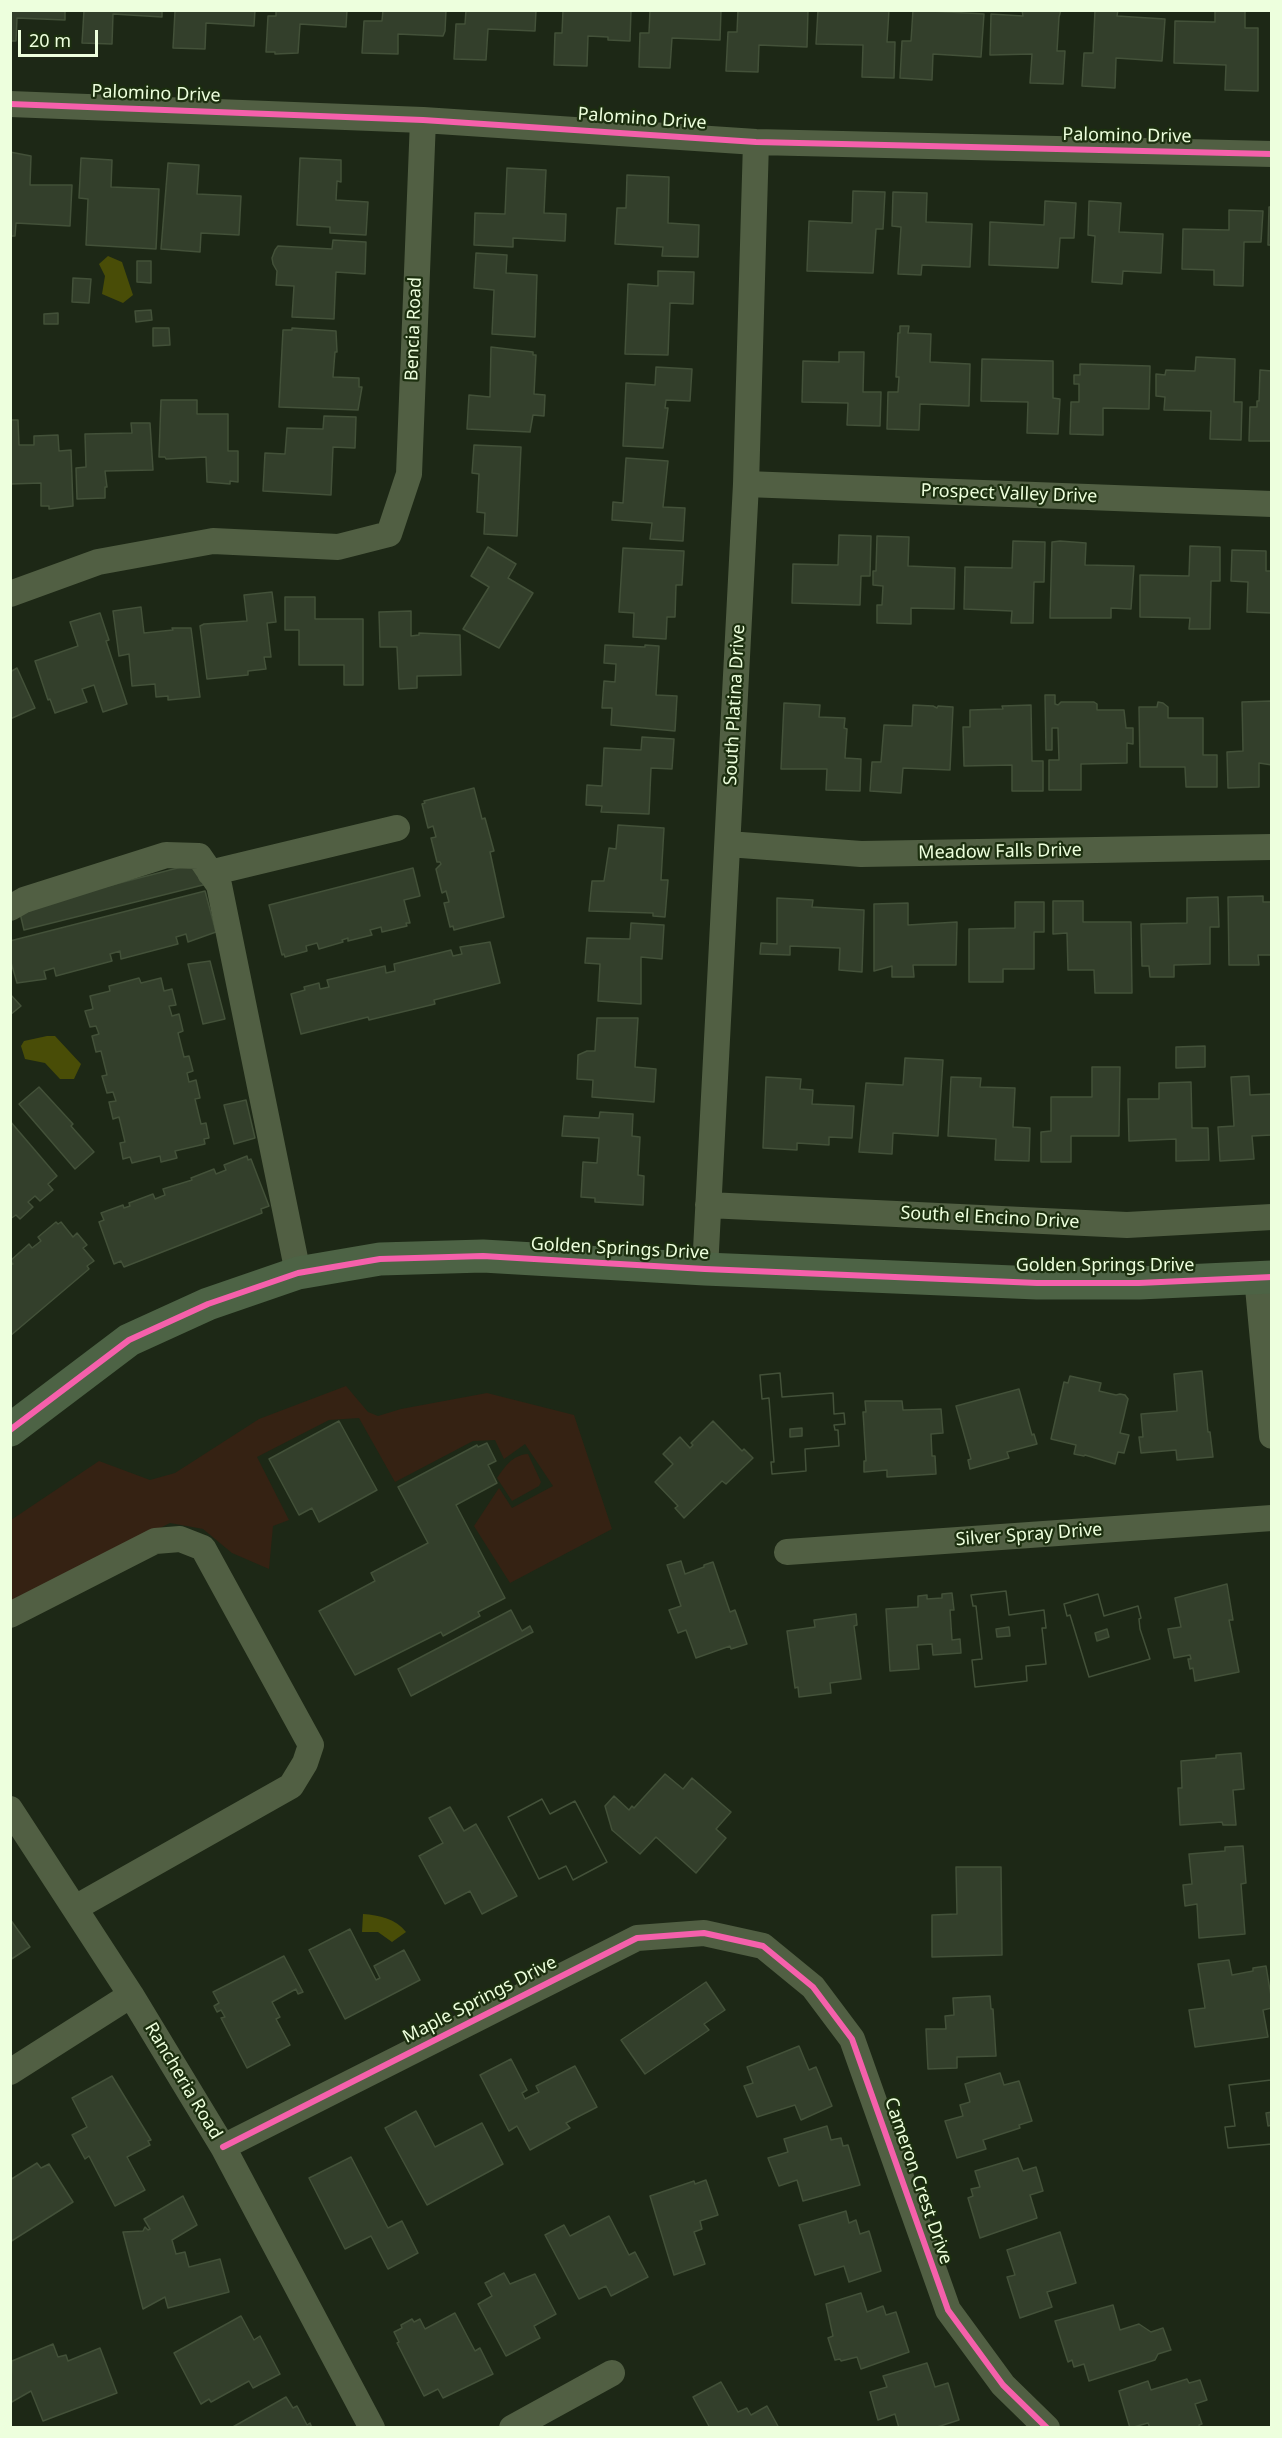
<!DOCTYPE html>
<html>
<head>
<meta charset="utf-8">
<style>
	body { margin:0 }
	#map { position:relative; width:1282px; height:2438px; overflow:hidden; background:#1d2816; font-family:"Noto Sans",sans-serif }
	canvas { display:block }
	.frame { position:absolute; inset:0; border:12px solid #edffdd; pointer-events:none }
	.scale { position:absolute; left:18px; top:30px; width:80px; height:27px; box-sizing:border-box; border:3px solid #edffdd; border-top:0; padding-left:8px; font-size:18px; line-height:21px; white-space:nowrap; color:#edffdd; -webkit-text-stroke:4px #1c2f0f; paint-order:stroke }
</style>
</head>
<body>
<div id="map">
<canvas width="1282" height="2438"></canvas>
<div class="frame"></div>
<div class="scale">20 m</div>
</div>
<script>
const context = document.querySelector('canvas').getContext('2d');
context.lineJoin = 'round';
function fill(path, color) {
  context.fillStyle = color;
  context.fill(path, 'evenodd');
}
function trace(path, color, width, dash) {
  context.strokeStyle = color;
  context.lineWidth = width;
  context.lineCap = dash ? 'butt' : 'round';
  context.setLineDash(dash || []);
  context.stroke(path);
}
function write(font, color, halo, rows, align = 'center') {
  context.font = font + ' "Noto Sans",sans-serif';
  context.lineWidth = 4.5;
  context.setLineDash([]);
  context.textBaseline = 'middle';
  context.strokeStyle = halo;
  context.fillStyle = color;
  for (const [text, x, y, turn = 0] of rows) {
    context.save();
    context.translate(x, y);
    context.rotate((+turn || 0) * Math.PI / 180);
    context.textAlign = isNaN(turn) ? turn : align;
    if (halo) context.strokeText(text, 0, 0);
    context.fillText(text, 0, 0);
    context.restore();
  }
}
const green = new Path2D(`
	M346 1386 368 1412 378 1416 401 1409 487 1393 574 1415 612 1529 510 1583 474 1526 499 1488 512 1508 553 1486 525 1444 504 1459 495 1440 473 1441 395 1482 359 1418 329 1420 257 1457 289 1520 273 1526 269 1569 232 1553 203 1529 170 1523 11 1601V1520L99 1461 150 1480 175 1473 259 1419Z
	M528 1454 541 1482 539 1486 512 1501 497 1478C505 1467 512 1455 528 1454Z`);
const water = new Path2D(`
	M108 256 122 262 133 295 123 303 102 294 105 276 99 264Z
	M47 1036H55L81 1064 74 1079H60L45 1063 25 1059 21 1046 24 1041Z
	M363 1914C379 1915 396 1919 406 1932L392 1942 378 1932H362Z`);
const building = new Path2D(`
	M10 10H65V20L17 18 16 41H10Z
	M84 10H162V17L113 14 112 44 82 43Z
	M184 10H255L254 26 206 23 205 49 173 48 175 11Z
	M276 10H347L346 27 300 24 298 53 275 54V52H266L268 16H276Z
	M383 10H446L445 31 443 36 398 34V54L362 53 364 21H382Z
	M466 10H536L535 31 488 29 486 60 454 59 456 24H465Z
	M563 10H631L630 41 608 40V37L588 36 587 66 554 65 555 33H562Z
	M650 10H721L720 40 672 38 670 68 639 67 640 33H649Z
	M738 10H808L807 47 759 45 758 72 726 71 728 32H737Z
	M818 10H889L887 42H895L894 78 862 77 863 45 816 44Z
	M913 10 984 14 981 57 933 54 932 80 900 78 902 41H911Z
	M1022 10H1061L1059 17 1057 51H1065L1063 84 1030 83 1032 54 990 55 991 14 1023 16Z
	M1095 10H1118L1117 16 1165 19 1162 61 1116 58 1115 88 1082 86 1084 53H1093Z
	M1215 10H1245V28H1258V91L1225 90 1226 65 1174 63 1175 21 1215 22Z
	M10 152 31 156 30 185H72L70 226 16 223 15 236H10Z
	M81 158 112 160 111 187 159 189 156 249 86 245 88 199 79 198Z
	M300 158 341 160V182L337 181 336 200 368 202 366 235 330 233V227L297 225Z
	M168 163 199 165 197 194 241 196 239 235 201 233 200 252 161 249Z
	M507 168 546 170 544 213 566 214 565 241 513 238V247L474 245 475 213 505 214Z
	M627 175 669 177 668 223 699 225 698 257 662 256 663 247 615 244 617 208H626Z
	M853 191 885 192 883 229H876L873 273 807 271 809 221 852 223Z
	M893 192 927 193 926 222 972 224 970 267 922 265 921 275 898 274 901 227 892 226Z
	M1045 201 1076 203 1074 238H1060L1058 268 989 265 990 222 1044 225Z
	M1089 201 1121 203 1119 232 1163 234 1161 273 1123 271 1122 284 1092 282 1095 236 1088 235Z
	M1269 207H1272V245H1268Z
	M1229 210 1263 211 1261 242H1244L1243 286 1214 285V270L1182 269 1183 229 1229 230Z
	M333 240 366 242 365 274 336 272 334 319 292 317 294 286 276 285 277 271 273 264 272 258 275 250 278 246 332 249Z
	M476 253 507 255 506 273 537 275 535 337 492 334 494 290 474 288Z
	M137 261H151V283L137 282Z
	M658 271 694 272 693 304 670 303 668 355 625 354 628 284 658 286Z
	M73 278 91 279 89 303 72 302Z
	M151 310 152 320 136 322 135 311Z
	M58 313V324H44V314Z
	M900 326H909L908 333 931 334 930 362 970 364 969 406 920 404 919 430 887 429 888 392H898L899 377H896L898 333H900Z
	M153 328H169L170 345 153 346Z
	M292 328 336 331 337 352H335L333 377 359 378V387H362L358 410 279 407 283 330H292Z
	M491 347 533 352V355H536L534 394 545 395 544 416 533 415 530 432 467 429 469 395 490 397Z
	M839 352H864L863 392H881L880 426 847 425 848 403 802 402 803 361 839 362Z
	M1196 357 1235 359 1234 402H1242L1241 440 1210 439 1211 411 1164 410 1165 397 1156 396V374L1165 375 1166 370 1195 371Z
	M982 359 1053 361V398L1060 399 1058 434 1027 433 1028 402 981 401Z
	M1080 364 1150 366 1149 409 1103 408V435L1070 434 1071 402H1079V384H1074V375H1080Z
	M656 367 692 369 690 401 666 400 665 408H668L663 448 623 446 626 383 655 385Z
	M1260 370 1272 371V441H1249L1250 407H1257V401H1259Z
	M161 400H197V414H228V451H238V482L230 481V484L207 482 206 457 166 459 165 457H159Z
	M324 416 356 417 355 448 333 447 331 495 263 491 265 453 285 454 287 428 323 429Z
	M10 420H18L19 445H34V436L58 435 59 451 71 450 73 506 49 509V506H41V483L10 484Z
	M131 423H150L153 470 105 471 107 487H105V498L77 499 76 468 86 467 85 434 132 433Z
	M474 445 521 447 517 536 484 534 485 513 477 512 479 474 472 473Z
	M626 458 668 461 663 507 685 508 683 541 650 539 652 523 612 520 613 502 623 503Z
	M839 535 871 536 870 576H861L860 605 792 603 793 564 838 565Z
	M877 536 909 537 908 566 955 568 954 609 911 608V624L877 623V605H882L883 586 873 585V571H876Z
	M1013 541 1045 542 1044 582H1034L1033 623H1011L1012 611 964 609 965 567 1012 568Z
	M1060 541 1086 543 1085 565 1134 566 1131 609 1111 608V618H1050L1052 542Z
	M1190 546 1220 547V581H1211L1210 629H1189L1190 618 1140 617V575L1189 576Z
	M488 547 516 564 508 578 533 593 499 648 463 629 489 587 471 576Z
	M623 548 684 551 682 585H676L675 617H667L666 639 633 637 634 613 619 612Z
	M1232 550 1266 551V571H1272V613L1247 612 1248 582 1231 581Z
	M272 592 276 622 267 623 271 657H264L266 669 248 671V675L207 679 200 626 204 624 247 621 244 595Z
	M285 597H315V619H363V685H344V665H299V630H285Z
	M141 607 144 633 173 630 172 628H191L200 697 168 700V696L156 697 155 684 132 686 129 654 119 656 113 611Z
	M411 611V636L419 635V633L460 635 461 675 417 676V688L399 689 397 647H380L379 612Z
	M100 613 109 640 106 641 127 704 103 712 94 685 82 689 87 702 55 713 50 699 48 700 35 661 78 646 70 622Z
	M605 645 645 647V645L659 646 656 695 677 696 675 731 611 725 612 708H602L604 681 615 682 616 664 604 663Z
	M17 668 35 708 10 719V672Z
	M1045 695H1055V704L1058 705 1061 702H1094L1097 704V710H1124L1126 728H1133V744L1127 743V763L1081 764V790H1049V760H1059L1058 728H1052V750H1046Z
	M1271 701 1272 765 1259 763V787L1228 788 1227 752 1243 751 1242 702Z
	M1158 702 1163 703 1168 707V718H1203V755H1217V787H1186L1185 767H1140L1139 707H1157Z
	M784 703 820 705 819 717 845 718 844 728 847 729 845 758 861 759 860 791 826 790 827 769H781Z
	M913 705 933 706 937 708 938 706 953 707 950 770 903 768 901 793 870 791 872 762H881L884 725 912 726Z
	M1031 705 1032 761H1043V791H1012V765L964 766 963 727H970V710L1003 709 1002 706Z
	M642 737 674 739 672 769 651 768 649 814 601 812 602 806 586 805 587 785 602 786 604 748 641 750Z
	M474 788 482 819 485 818 494 851 490 852 504 917 454 930 453 926 450 927 444 903 449 902 446 891 442 893 436 869 441 864 440 862H437L431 838 436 837 433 826 428 828 422 804 425 803 424 801Z
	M618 825 664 828 661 880H668L665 917 653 916V913L589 911 592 881H604L609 848 616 849Z
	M197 863 207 884 24 930 19 909Z
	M413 868 420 896 404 900 410 923H406L407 926 382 932 381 927 370 930 372 935 348 941V938L342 940 343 942 319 949 317 943 306 946 307 951 285 957 284 954 282 955 269 905Z
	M205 891 216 932 188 942 186 934 176 937 178 944 121 959 120 951 110 954 112 961 56 976 54 968 44 971 46 979 17 983 10 959V941Z
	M1263 896V902H1272V955H1258L1259 965H1229L1228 897Z
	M1218 897 1219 927H1210V964L1174 965V977H1150L1149 966H1142L1141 924 1187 923V898Z
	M777 898 813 900 812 907 864 910 862 972 839 970 840 948 790 946V955L760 954 761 943 777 944Z
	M1053 901H1083V922H1131L1132 993H1095L1094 970H1068L1067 933 1053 934Z
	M1015 902H1044V932H1034V969H1003V982H969V929L1015 928Z
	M908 903V925L957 922 956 965H913L914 977H892V966L874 971V904Z
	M631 923 664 925 662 959 641 957V1004L598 1001 600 964 585 963 587 938 630 939Z
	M490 942 500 983 434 1000 435 1004 369 1020 368 1017 301 1034 291 994 305 990 304 987 319 983 320 989 329 987 327 980 385 966 386 973 395 971 394 964 451 950 453 956 462 954 460 947Z
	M210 961 225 1019 203 1024 188 964Z
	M139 978 141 983 161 978 164 991 172 989 176 1005 169 1006 172 1016 179 1014 183 1031 178 1033 184 1057 189 1056 193 1071 187 1073 189 1082 196 1080 200 1098 195 1099 201 1124 206 1123 209 1138 204 1139 205 1144 175 1151 177 1158 161 1162 160 1156 132 1163 130 1157 123 1159 120 1143 125 1142 119 1117 113 1119 109 1102 116 1101 113 1092 107 1093 102 1076 107 1075 101 1051 96 1052 92 1036 99 1034 96 1026 90 1027 85 1011 93 1009 90 996 110 991 109 986Z
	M10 994 21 1006 10 1015Z
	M597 1018H638L635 1067 656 1069 654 1102 592 1097 593 1080 577 1079 578 1055 587 1051H595Z
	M1205 1046V1067L1176 1068V1047Z
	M905 1058 943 1060 938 1136 893 1133 892 1154 859 1152 866 1083 903 1085Z
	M1092 1067H1120L1119 1136H1071V1162H1041V1132L1051 1131V1097H1092Z
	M1249 1076 1250 1095 1272 1094V1135L1252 1136 1254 1159 1220 1161 1218 1127 1234 1126 1231 1077Z
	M766 1077 801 1079 800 1089 813 1090 812 1104 854 1106 852 1138 829 1137V1145L797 1143V1150L763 1148Z
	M951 1077 981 1078 980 1087 1015 1088 1013 1127 1030 1128 1029 1161 995 1160 996 1139 948 1136Z
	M1191 1082 1192 1128H1208L1209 1160 1176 1161V1139L1129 1141 1128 1099H1159V1083Z
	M39 1087 73 1124 71 1126 94 1152 75 1169 19 1104Z
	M246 1100 255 1138 234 1144 224 1105Z
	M600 1112 633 1114 632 1136 640 1137 638 1175 644 1176 643 1205 595 1202V1198L581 1197 583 1162 597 1163 599 1138 562 1136 564 1116 599 1118Z
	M10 1121 57 1176 48 1184 53 1190 40 1201 35 1196 28 1202 33 1207 20 1219 16 1215 10 1219Z
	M247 1156 248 1160 251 1159 269 1206 261 1209 262 1213 124 1267 121 1261 114 1264 99 1222 104 1220 101 1213 123 1205 124 1208 130 1206 129 1203 153 1194 155 1199 165 1195 163 1189 192 1180 191 1178 214 1169 216 1174 226 1170 224 1165Z
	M56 1222 58 1224 61 1222 73 1237 77 1233 87 1245 83 1248 94 1261 87 1266 89 1269 10 1336V1265L13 1264 10 1261 29 1244 32 1248 41 1241 38 1237Z
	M1202 1371 1208 1432H1210L1213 1457 1177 1460 1176 1450 1141 1453 1139 1437H1143L1141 1414 1177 1411 1174 1374Z
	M780 1373 782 1397 833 1393 834 1414 844 1413 845 1424 834 1425 835 1430H838L839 1446 805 1449 806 1471 772 1474 771 1462H774L769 1398 762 1399 760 1375ZM802 1428V1436L790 1437V1429Z
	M780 1373 782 1397 833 1393 834 1414 844 1413 845 1424 834 1425 835 1430H838L839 1446 805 1449 806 1471 772 1474 771 1462H774L769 1398 762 1399 760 1375Z
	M1070 1376 1101 1383 1099 1391 1116 1395 1120 1394 1125 1395 1128 1399 1120 1433 1129 1435 1124 1453 1118 1452 1115 1464 1085 1455 1084 1456 1074 1454 1076 1445 1051 1439 1064 1382 1068 1383Z
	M1019 1389 1032 1435 1034 1434 1037 1444 1007 1452 1009 1458 970 1469 968 1460 971 1459 956 1406Z
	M865 1401H902L903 1410 941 1409 943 1433 931 1434 932 1456H935L936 1474 887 1477V1470L864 1472V1461H866L863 1412H866Z
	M339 1421 377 1490 319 1522 312 1508 299 1515 269 1459Z
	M713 1421 742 1451 744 1449 753 1458 726 1484 722 1481 684 1518 675 1508 678 1506 655 1482 673 1464 663 1454 680 1437 690 1448 693 1445 691 1443Z
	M487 1443 496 1461 488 1465 497 1483 456 1505 505 1598 478 1612 480 1616 443 1636 441 1632 355 1675 319 1611 375 1581 371 1573 428 1543 398 1487 477 1445 478 1447Z
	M681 1561 685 1574 704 1567V1565L713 1562 730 1612 735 1610 747 1644 731 1649 730 1646 696 1658 686 1630 678 1633 669 1610 681 1606 667 1565Z
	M1227 1584 1233 1620H1229L1239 1672 1195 1681 1193 1668 1190 1669 1188 1659H1191L1190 1655 1174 1658 1168 1629 1181 1627 1175 1598Z
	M1006 1591 1009 1615 1044 1610 1046 1628H1042L1046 1664 1026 1666 1027 1681 975 1687 972 1660 982 1659 976 1606H973L971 1595ZM1009 1627 1010 1636 997 1637 996 1629Z
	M1006 1591 1009 1615 1044 1610 1046 1628H1042L1046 1664 1026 1666 1027 1681 975 1687 972 1660 982 1659 976 1606H973L971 1595Z
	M952 1593 954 1610H950L952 1640 960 1639 961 1653 933 1655 932 1644 917 1645 919 1669 890 1671 886 1609 918 1607V1596L927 1595V1599L942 1598V1594Z
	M1098 1594 1104 1616 1138 1606 1141 1618 1139 1619 1140 1629 1150 1659 1089 1677 1070 1615 1067 1616 1064 1604ZM1107 1629 1109 1637 1097 1641 1095 1633Z
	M1098 1594 1104 1616 1138 1606 1141 1618 1139 1619 1140 1629 1150 1659 1089 1677 1070 1615 1067 1616 1064 1604Z
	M511 1610 522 1631 530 1626 533 1632 411 1696 398 1669Z
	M856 1614 857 1625 854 1626 861 1679 830 1683 831 1693 799 1697 798 1687 795 1688 787 1631 815 1627 814 1620Z
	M1241 1753 1244 1789 1233 1790 1236 1825H1223L1222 1822 1180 1825 1178 1788H1182L1181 1761 1216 1758V1755Z
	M665 1774 683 1789 692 1778 731 1812 716 1829 726 1838 696 1873 656 1837 640 1854 612 1830 605 1806 614 1796 629 1810 632 1806 634 1808Z
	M542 1799 550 1814 575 1801 607 1862 573 1880 566 1866 539 1879 508 1817Z
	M542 1799 550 1814 575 1801 607 1862 573 1880 566 1866 539 1879 508 1817Z
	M450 1807 464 1831 476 1824 517 1896 482 1914 470 1891 445 1904 419 1856 443 1843 429 1818Z
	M1243 1846 1246 1883 1241 1884 1245 1934 1199 1938 1197 1904 1185 1906 1183 1885 1192 1884 1189 1854 1225 1851V1847Z
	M956 1867H1001L1002 1955 932 1957V1915L957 1914Z
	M10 1919 30 1947 10 1960Z
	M350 1929 376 1980 380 1978 374 1966 404 1950 420 1980 345 2019 309 1950Z
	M284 1956 303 1992 298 1994 296 1989 272 2002 280 2017 276 2019 290 2045 247 2068 221 2018 225 2017 221 2010 217 2012 214 2006 219 2003 213 1992Z
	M1229 1960 1232 1975 1253 1971V1968L1266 1966 1272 2002V2008L1263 2010 1268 2037 1195 2047 1189 2010 1205 2008 1198 1964Z
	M706 1982 725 2010 704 2024 709 2030 645 2074 621 2040Z
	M990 1996 991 2009H993L996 2056 957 2057V2068L928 2069 926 2029H946L945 2016 954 2015 953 1998Z
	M799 2046 809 2070 816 2067 832 2106 801 2120 795 2105 757 2117 744 2086 753 2083 747 2067Z
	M511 2059 527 2090 522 2093 525 2099 539 2092 536 2086 575 2066 597 2107 566 2123 570 2128 530 2150 517 2126 509 2131 480 2075Z
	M1000 2073 1004 2085 1019 2081 1032 2121 1019 2125 1020 2128 983 2140 986 2149 957 2158 945 2121 963 2116 960 2105 970 2102 965 2084Z
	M112 2076 151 2140 148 2141 150 2145 127 2157 145 2190 115 2206 89 2156 85 2159 72 2135 87 2127 72 2098Z
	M1271 2078H1272V2112L1266 2113 1268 2126 1272 2125V2144L1228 2148 1225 2127 1235 2126 1229 2085 1271 2080Z
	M1271 2078H1272V2144L1228 2148 1225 2127 1235 2126 1229 2085 1271 2080Z
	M416 2111 435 2147 482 2123 503 2164 427 2205 385 2128Z
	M827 2126 831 2140 841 2138 843 2146 848 2145 860 2185 803 2201 797 2180 779 2186 768 2158 788 2152 784 2139Z
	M351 2157 388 2228 402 2221 418 2253 388 2269 371 2236 345 2249 309 2178Z
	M1018 2158 1023 2171 1036 2167 1043 2191 1030 2195 1037 2218 980 2238 968 2198 973 2196 971 2189 980 2187 975 2171Z
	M37 2163 41 2168 49 2164 73 2202 10 2242V2180Z
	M706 2180 718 2215 700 2221 702 2229 694 2232 705 2264 674 2275 650 2196 694 2181 695 2184Z
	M183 2196 197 2225 172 2240 176 2254 185 2252 189 2267 220 2259 229 2292 168 2308 165 2297 143 2309 123 2232 143 2231 145 2227 148 2230 150 2229 144 2219Z
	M846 2211 849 2223 856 2220 860 2234 869 2231 881 2271 849 2282 844 2266 815 2275 799 2225Z
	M609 2216 629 2255 635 2252 648 2277 611 2296 606 2286 579 2299 545 2235 564 2225 570 2236Z
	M1060 2232 1076 2283 1047 2292 1052 2307 1020 2318 1007 2277 1015 2275 1007 2250Z
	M504 2273 510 2284 535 2274 556 2314 534 2326 540 2338 506 2356 478 2304 492 2296 485 2283Z
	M861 2293 867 2312 883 2306 886 2315 896 2312 909 2352 861 2369 857 2357 841 2361 840 2359 835 2360 828 2338 833 2336 826 2304Z
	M1113 2305 1120 2330 1139 2324 1151 2332 1163 2328 1171 2350 1158 2354 1155 2360 1089 2381 1084 2364 1074 2367 1072 2360 1068 2362 1055 2321Z
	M455 2313 475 2351 480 2348 493 2374 443 2398 438 2389 424 2396 397 2343 399 2342 394 2332 402 2328 401 2325 412 2319 414 2322 420 2319 425 2329Z
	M241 2316 254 2340 260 2336 280 2374 253 2388 249 2381 211 2402 209 2399 201 2404 174 2353Z
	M53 2344 58 2357 66 2355 68 2361 100 2348 117 2393 43 2421 31 2391 10 2403 12 2361Z
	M927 2363 935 2387 948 2383 959 2420 934 2428H899L895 2414 878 2420 870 2392 887 2387 883 2376Z
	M1187 2379 1189 2383 1200 2380 1207 2400 1195 2404 1202 2424 1199 2425 1200 2428H1150L1148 2423 1130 2428 1119 2391 1148 2381 1151 2390Z
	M721 2382 738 2412 747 2408 751 2415 767 2406 779 2428H710L693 2397Z
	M286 2397 293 2408 297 2406 307 2425 310 2423 312 2428H231Z`);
const minor = new Path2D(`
	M10 104 423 120 756 142 1272 154
	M746 484 1272 504
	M10 594 98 562 213 541 338 547 389 534 409 474 423 120
	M728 844 861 854 1272 847
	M210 873 397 828
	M10 908 24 900 166 855 199 856 219 885 298 1273
	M708 1205 1127 1225 1272 1217
	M705 1269 746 484 756 142
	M1257 1277 1272 1436
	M787 1552 1272 1518
	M10 1615 155 1541 180 1539 203 1548 311 1745 305 1763 291 1786 75 1908
	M10 1809 131 1995 223 2147 372 2428
	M10 2072 131 1995
	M223 2147 637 1938 704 1933 763 1946 813 1987 852 2039 948 2310 1003 2385 1047 2428
	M512 2428 612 2373`);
const major = new Path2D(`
	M10 1430 129 1340 208 1304 298 1273 380 1259 483 1256 705 1269 1037 1283H1139L1272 1277`);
const cycleway = new Path2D(`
	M10 104 423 120 756 142 1272 154
	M10 1430 129 1340 208 1304 298 1273 380 1259 483 1256 705 1269 1037 1283H1139L1272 1277
	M223 2147 637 1938 704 1933 763 1946 813 1987 852 2039 948 2310 1003 2385 1047 2428`);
const streetNames = [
	["Palomino Drive",156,94,2],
	["Palomino Drive",642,119,4],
	["Palomino Drive",1127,136,1],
	["Bencia Road",414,329,-88],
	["Prospect Valley Drive",1009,494,2],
	["South Platina Drive",735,705,-87],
	["Meadow Falls Drive",1000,852,-1],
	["South el Encino Drive",990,1218,3],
	["Golden Springs Drive",620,1249,3],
	["Golden Springs Drive",1105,1266],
	["Silver Spray Drive",1029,1535,-4],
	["Maple Springs Drive",480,2000,-27],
	["Rancheria Road",183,2081,59],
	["Cameron Crest Drive",918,2181,71]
];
fill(green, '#352213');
fill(water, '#494d07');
fill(building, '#333f2b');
trace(building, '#435139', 1.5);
trace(minor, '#515f43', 26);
trace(major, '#4d6345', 33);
trace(cycleway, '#f560ab', 6);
write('18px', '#edffdd', '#1c2f0f', streetNames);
</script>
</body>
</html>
